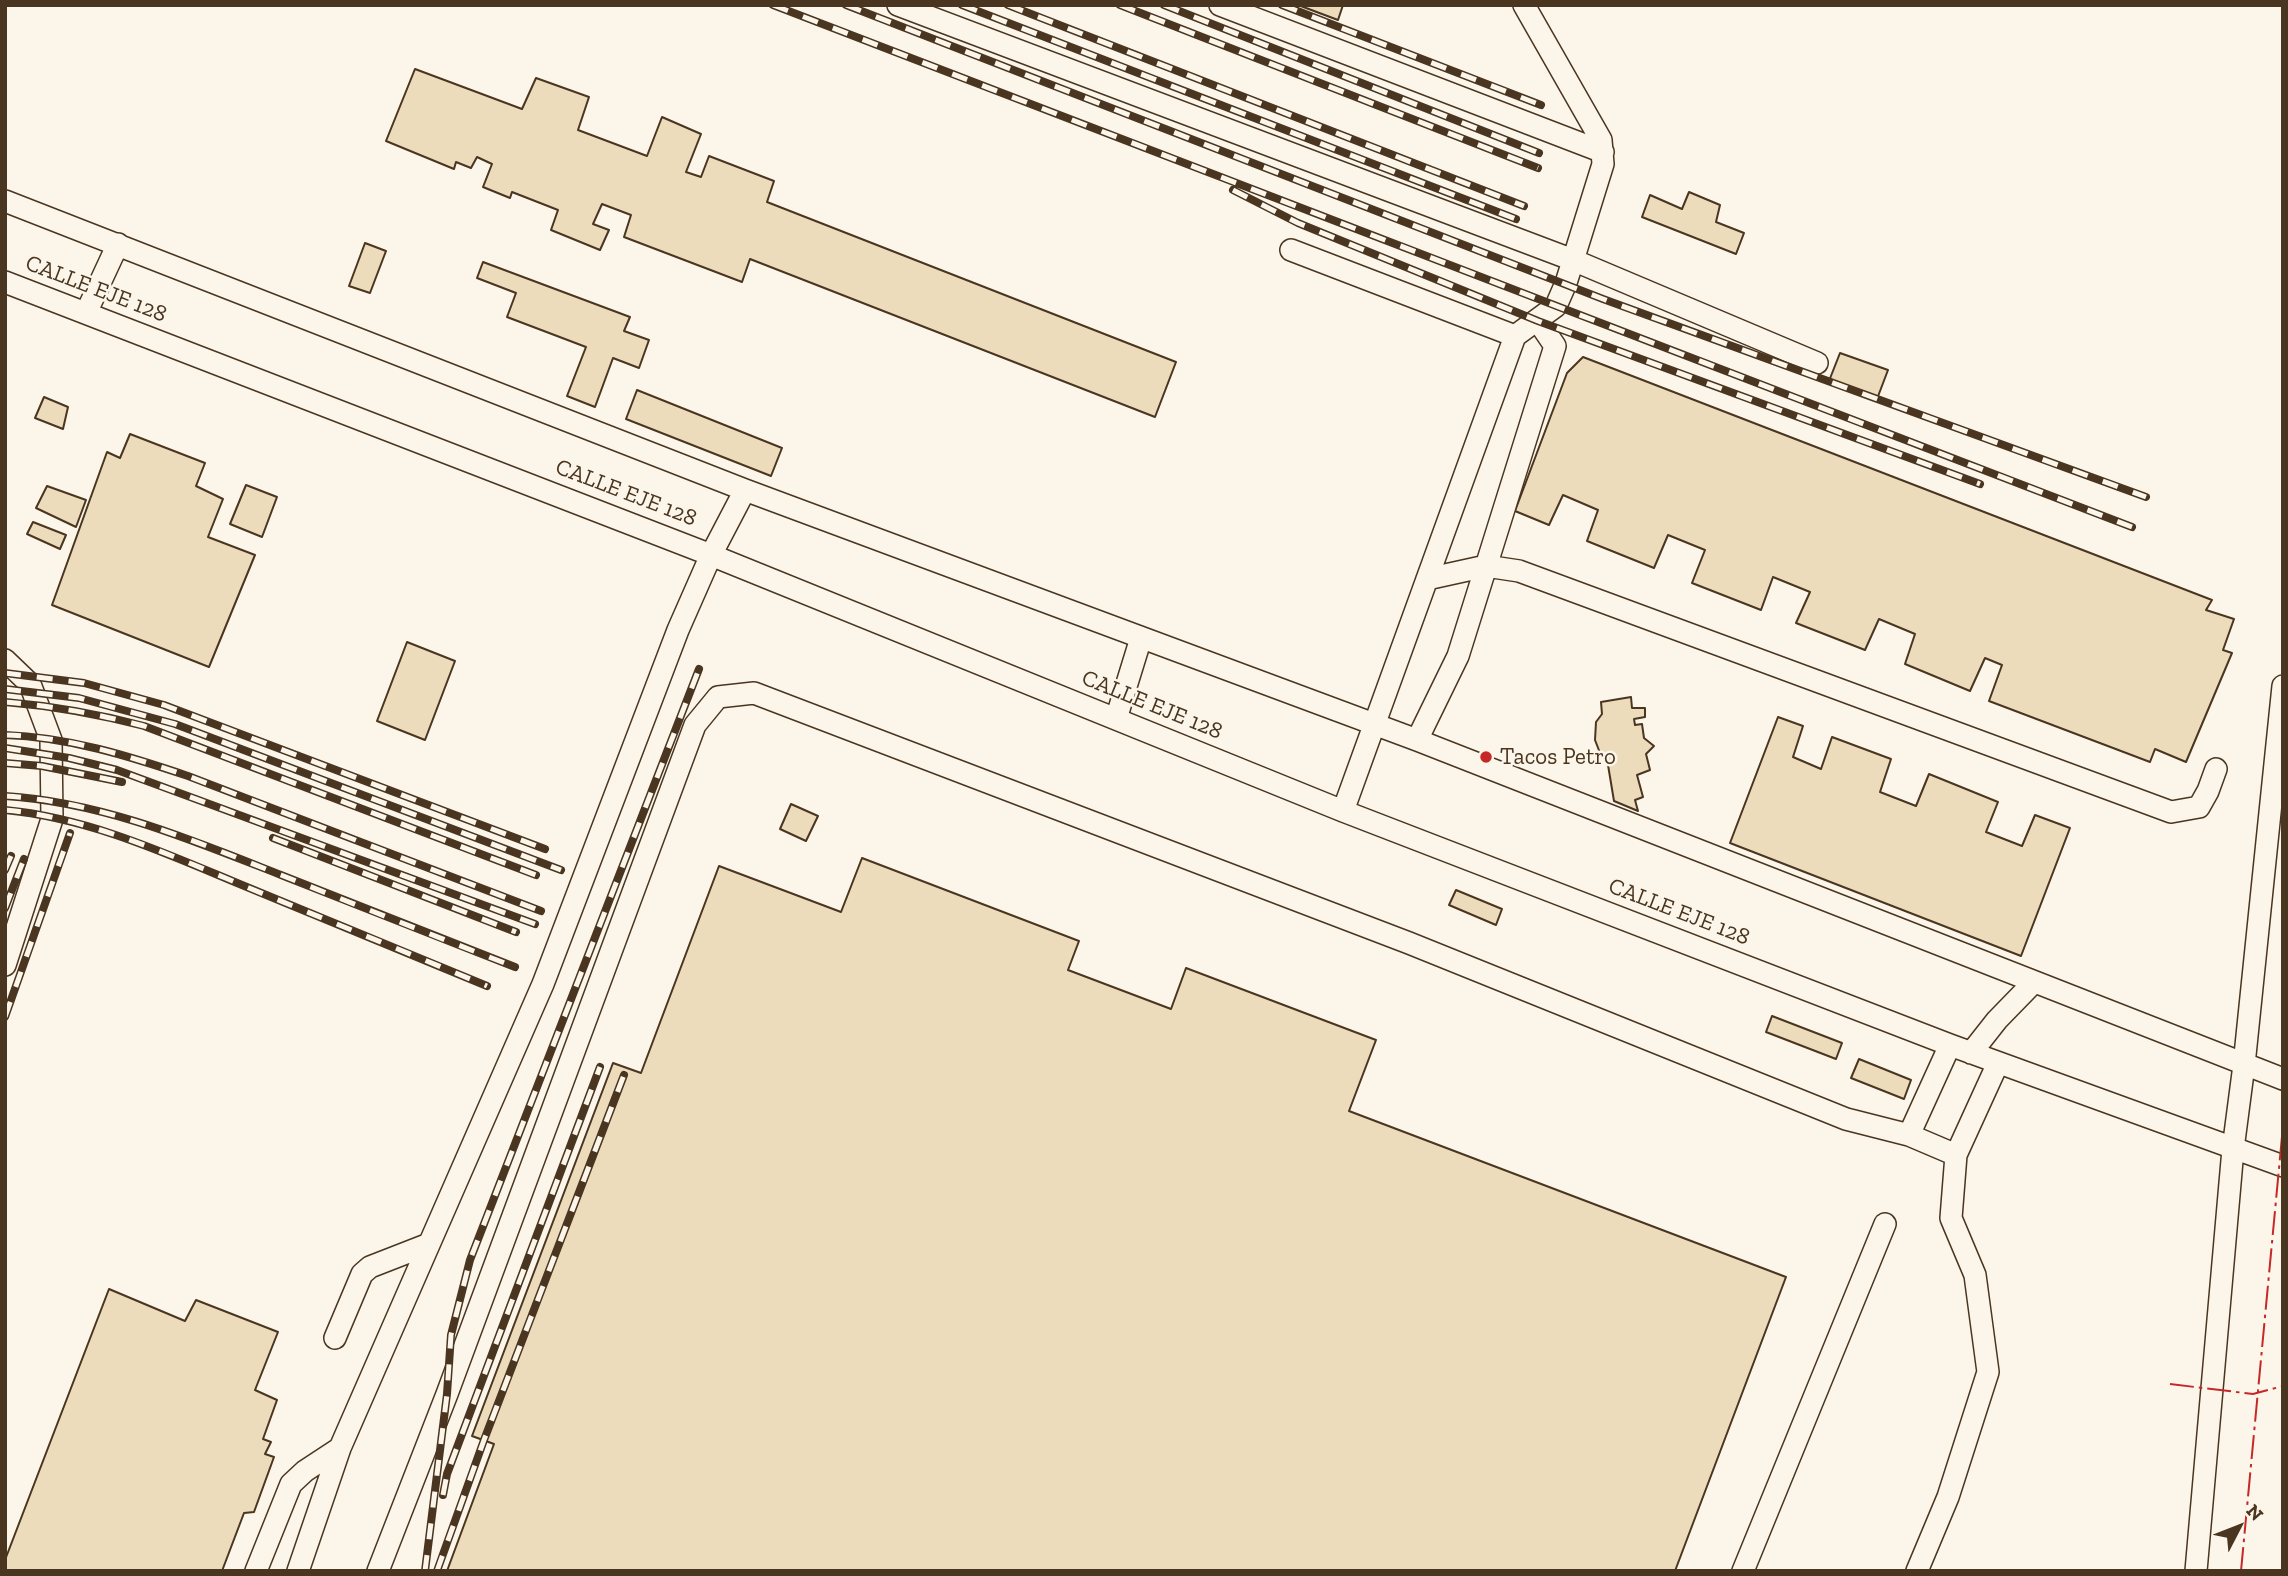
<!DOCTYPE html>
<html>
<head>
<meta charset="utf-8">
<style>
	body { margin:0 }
	#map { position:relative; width:2288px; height:1576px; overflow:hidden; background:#fbf6e9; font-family:"Zilla Slab",serif }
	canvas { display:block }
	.frame { position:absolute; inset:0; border:7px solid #4a3520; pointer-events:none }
	.north { position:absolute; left:2204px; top:1492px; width:70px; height:70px; -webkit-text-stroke:5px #fbf6e9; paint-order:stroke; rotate:48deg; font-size:19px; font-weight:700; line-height:28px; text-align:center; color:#4a3520 }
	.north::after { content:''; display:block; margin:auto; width:24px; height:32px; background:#4a3520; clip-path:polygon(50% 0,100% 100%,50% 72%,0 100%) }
</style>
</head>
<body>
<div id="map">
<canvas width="2288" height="1576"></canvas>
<div class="frame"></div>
<div class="north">N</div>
</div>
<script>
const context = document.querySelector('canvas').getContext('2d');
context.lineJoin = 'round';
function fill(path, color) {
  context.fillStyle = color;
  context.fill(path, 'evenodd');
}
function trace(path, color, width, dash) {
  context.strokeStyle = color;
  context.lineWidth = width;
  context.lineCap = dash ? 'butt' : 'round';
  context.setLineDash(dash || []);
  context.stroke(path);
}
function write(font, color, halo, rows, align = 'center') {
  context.font = font + ' "Zilla Slab",serif';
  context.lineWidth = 5;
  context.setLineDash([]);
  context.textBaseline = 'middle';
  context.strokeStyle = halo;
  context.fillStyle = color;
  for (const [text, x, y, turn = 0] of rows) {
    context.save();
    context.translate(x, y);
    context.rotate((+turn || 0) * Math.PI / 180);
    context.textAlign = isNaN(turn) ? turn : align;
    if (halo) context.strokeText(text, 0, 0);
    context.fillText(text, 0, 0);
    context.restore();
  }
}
const building = new Path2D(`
	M1298 5H1343L1338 20Z
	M415 69 522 109 536 78 589 97 578 130 647 156 662 117 701 134 686 172 701 177 709 156 774 181 767 202 1176 362 1155 417 750 259 742 282 624 237 631 215 602 204 593 224 609 230 600 250 551 230 558 210 512 192 510 198 483 187 492 164 477 157 471 168 456 162 454 169 386 141Z
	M1689 192 1720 205 1716 222 1744 233 1736 254 1642 217 1650 195 1682 209Z
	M365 243 386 251 370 293 349 286Z
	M483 262 630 317 624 331 649 340 639 368 613 358 595 407 567 396 586 347 507 317 516 293 477 278Z
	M1840 353 1888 370 1877 399 1829 381Z
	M1583 357 2212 600 2206 610 2234 619 2223 650 2232 653 2186 762 2155 749 2150 762 1989 701 2002 665 1985 658 1970 691 1905 664 1915 634 1879 619 1865 650 1796 623 1810 592 1773 577 1761 610 1692 583 1705 550 1668 535 1654 568 1587 541 1598 510 1563 495 1549 525 1515 511 1567 373Z
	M637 390 782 448 771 476 626 419Z
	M44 397 68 407 63 429 35 418Z
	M130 434 205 463 196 486 223 499 208 537 255 555 209 667 52 605 107 452 120 458Z
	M246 485 277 497 262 537 230 524Z
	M47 486 86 500 76 527 36 508Z
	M33 522 66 535 60 549 27 534Z
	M407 642 455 661 425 740 377 721Z
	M1631 697 1632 708H1645V717L1634 719 1635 725 1642 724 1644 738 1654 746 1646 754 1650 770 1637 775 1643 797 1635 800 1638 811 1614 801 1608 765 1600 753 1595 740 1596 722 1602 714 1601 702Z
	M1778 717 1803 726 1793 757 1821 769 1832 737 1891 759 1880 792 1916 806 1929 774 1998 802 1986 832 2022 846 2035 815 2070 828 2021 956 1730 843Z
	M791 804 818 816 806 841 780 829Z
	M862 858 1079 941 1068 970 1171 1009 1186 968 1376 1040 1349 1111 1786 1277 1675 1571H447L494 1444 472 1436 613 1063 641 1073 719 866 841 912Z
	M1456 890 1502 909 1496 925 1449 905Z
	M1772 1016 1842 1043 1836 1059 1766 1032Z
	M1859 1059 1911 1080 1904 1099 1851 1078Z
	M109 1289 185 1321 196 1300 278 1332 255 1390 277 1400 263 1439 271 1442 265 1454 274 1457 254 1512 244 1513 222 1571H5V1560Z`);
const minor = new Path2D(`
	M898 5 1573 260 1817 363
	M1220 5 1603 152
	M5 201 745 490 1417 740 2283 1079
	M1291 250 1515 336
	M5 282 711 555 1343 811 1950 1045 2283 1166
	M86 313 118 244
	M1427 579 1486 566 1519 571 2171 812 2199 807 2208 791 2216 769
	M5 660 30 684 51 740 52 819 5 965
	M1116 719 1141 638
	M1417 740 1458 656 1555 346 1538 321
	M1343 811 1515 336 1556 306 1566 283 1603 164 1601 140 1524 5
	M1971 1053 1997 1020 2034 982
	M1909 1135 1950 1045
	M1956 1155 1998 1063
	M335 1338 362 1274 370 1267 429 1244
	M256 1571 291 1484 305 1471 340 1448
	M298 1571 340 1448 543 984 678 630 711 555 745 490
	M378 1571 447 1394 695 725 718 697 754 693 1409 943 1846 1119 1909 1135 1956 1155 1951 1218 1975 1275 1988 1372 1948 1497 1917 1571
	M1743 1571 1885 1224
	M2196 1571 2233 1149 2244 1065 2283 686`);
const rail = new Path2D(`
	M773 5 2132 527
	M846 5 1603 299 2146 497
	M962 5 1516 219
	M1008 5 1524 206
	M1120 5 1538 168
	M1164 5 1539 153
	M1282 5 1541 105
	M1233 190 1298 223 1538 321 1980 484
	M5 673 84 683 164 705 545 849
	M5 689 79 698 175 724 561 870
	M5 702C53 706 98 714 144 726L536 875
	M5 735C68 737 129 756 188 776L541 911
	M5 748 69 758 117 770 535 924
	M5 763 42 766 122 782
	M5 796C102 802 192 840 281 875 359 906 437 937 515 967
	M5 810C89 818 165 853 242 885 324 919 406 952 487 986
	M273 838 516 932
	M5 870 11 856
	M5 908 24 859
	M5 1017 70 833
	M443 1495 447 1474 600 1067
	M425 1571 447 1394 451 1335 470 1260 699 669
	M437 1571 484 1440 624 1075`);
const power = new Path2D(`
	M2170 1384 2253 1394 2283 1386
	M2241 1571 2283 1126`);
const markers = [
	[1486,757,7,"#c62828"]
];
const streetNames = [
	["CALLE EJE 128",96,289,21],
	["CALLE EJE 128",626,493,21],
	["CALLE EJE 128",1152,705,22],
	["CALLE EJE 128",1679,912,21]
];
const poiNames = [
	["Tacos Petro",1500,757]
];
fill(building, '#ecdcbc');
trace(building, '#4a3520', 2);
trace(minor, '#4a3520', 24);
trace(minor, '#fbf6e9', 21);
trace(rail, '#4a3520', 8);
trace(rail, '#fbf6e9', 5, [16]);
trace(power, '#c62828', 2, [24, 5, 3.5, 5]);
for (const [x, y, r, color] of markers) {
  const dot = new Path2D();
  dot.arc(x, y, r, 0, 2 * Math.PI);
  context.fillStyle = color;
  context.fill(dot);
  trace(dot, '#fbf6e9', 2.5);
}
write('23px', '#4a3520', '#fbf6e9', streetNames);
write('23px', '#4a3520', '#fbf6e9', poiNames, 'left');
</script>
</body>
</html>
